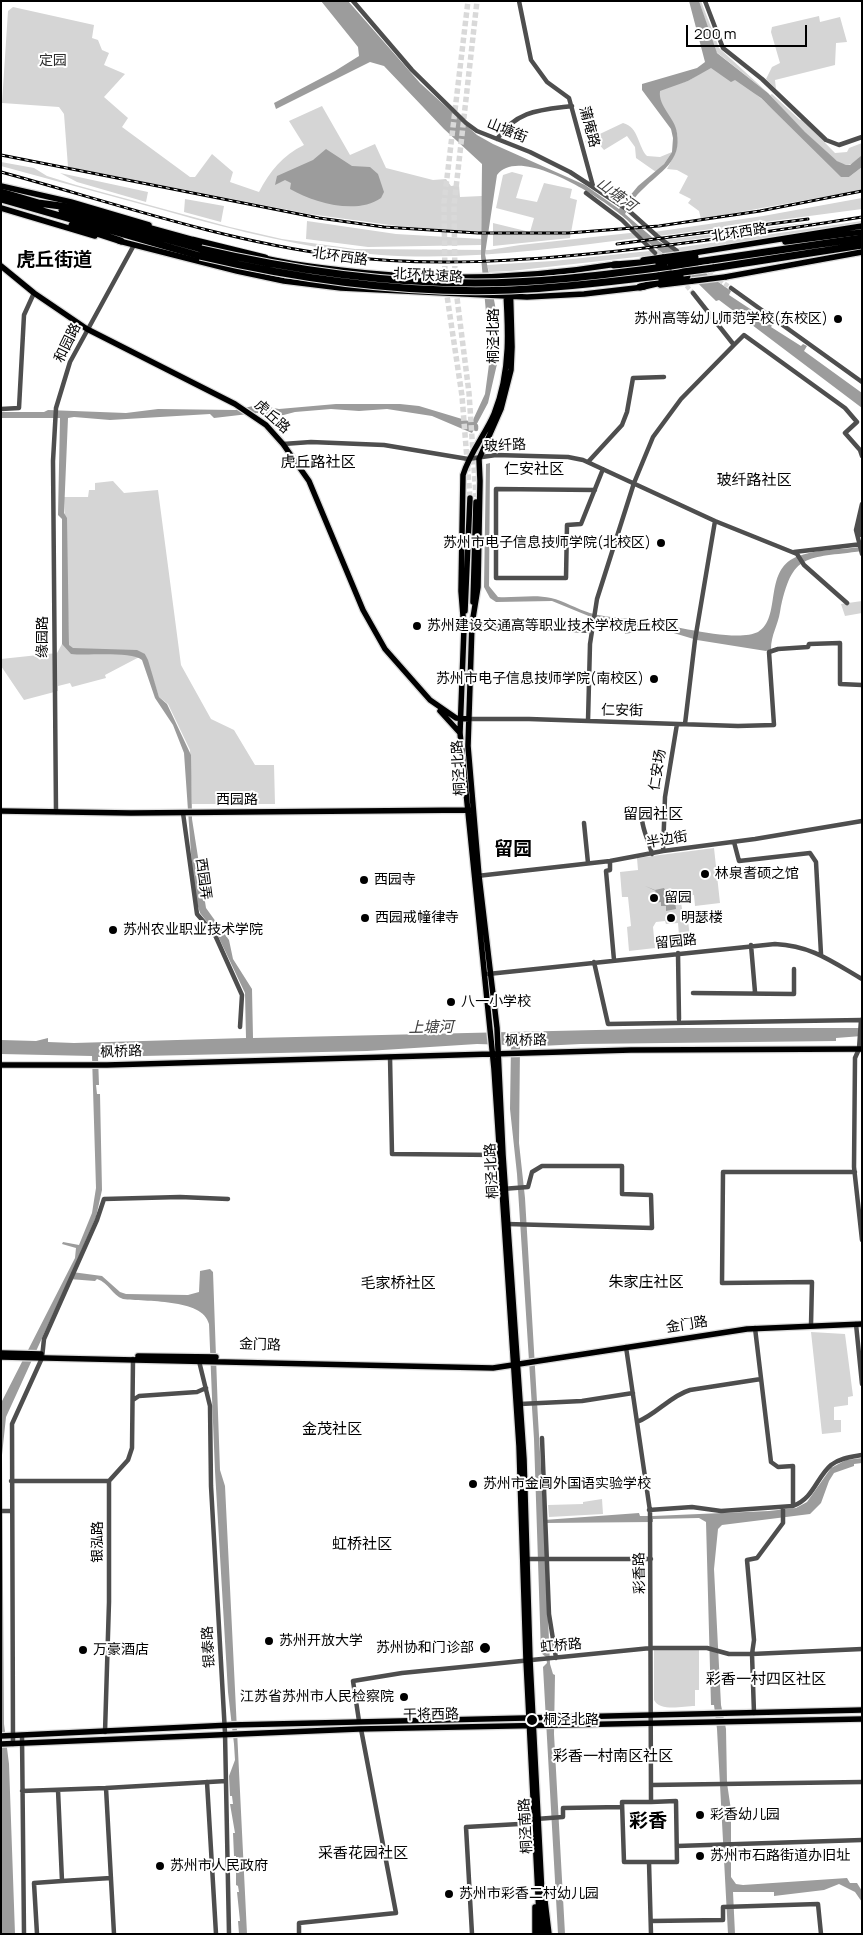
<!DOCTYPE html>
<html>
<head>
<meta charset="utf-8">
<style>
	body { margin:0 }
	#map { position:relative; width:863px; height:1935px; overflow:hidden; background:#fff; font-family:Manrope,sans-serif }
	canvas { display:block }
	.frame { position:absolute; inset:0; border:2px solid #000; pointer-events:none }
	.scale { position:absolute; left:686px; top:25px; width:121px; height:22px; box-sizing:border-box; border:2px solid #000; border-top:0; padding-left:6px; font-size:15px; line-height:18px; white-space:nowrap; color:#000; -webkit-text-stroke:4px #fff; paint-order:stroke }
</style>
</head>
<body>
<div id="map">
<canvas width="863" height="1935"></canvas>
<div class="frame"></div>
<div class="scale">200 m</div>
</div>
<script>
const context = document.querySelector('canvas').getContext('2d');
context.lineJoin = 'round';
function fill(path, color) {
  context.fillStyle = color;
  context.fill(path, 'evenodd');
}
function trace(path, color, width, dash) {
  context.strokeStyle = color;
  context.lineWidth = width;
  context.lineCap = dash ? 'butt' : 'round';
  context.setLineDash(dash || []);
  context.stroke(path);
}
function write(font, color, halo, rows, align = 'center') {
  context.font = font + ' Manrope,"Noto Sans SC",sans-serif';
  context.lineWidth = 4;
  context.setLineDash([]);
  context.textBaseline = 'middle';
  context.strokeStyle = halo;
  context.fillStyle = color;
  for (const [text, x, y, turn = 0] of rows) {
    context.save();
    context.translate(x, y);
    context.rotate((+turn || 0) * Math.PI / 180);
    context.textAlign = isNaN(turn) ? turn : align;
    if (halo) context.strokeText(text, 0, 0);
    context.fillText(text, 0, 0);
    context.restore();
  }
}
const green = new Path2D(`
	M699 1H701L719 48 768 93 715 51Z
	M13 7 94 25 92 38 98 40 102 50 109 53 104 65 125 74 104 97 128 118 122 127 190 177H195L212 154 233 172 230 182 259 192C269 172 283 155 304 145L289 121 322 106 350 155 375 144 386 168 433 180 446 179 451 186 459 185 460 197 482 196 481 232 397 226 309 214 68 167 64 114 59 107 2 103 8 11Z
	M819 16 820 22 840 17 847 42 836 43 835 65 775 80 776 89 766 79 772 67 780 63 771 32 772 27Z
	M709 68H713L747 86 849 177 862 167V190L701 219 699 211 688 203 691 199 679 193 688 176 677 170 667 169C695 123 660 126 659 91L664 87 688 81Z
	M772 94 800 120 802 119 835 153 847 152 849 148 862 143V155C858 158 852 166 846 165 832 164 782 108 770 95Z
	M623 123C639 127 638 147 647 156L660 157 672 152 664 164 656 172 636 158 635 147 627 136 604 150 598 143 589 149 585 141Z
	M1 162 34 168 47 176 76 185 230 227 282 239 355 249 489 250 520 245 639 232 645 237C556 248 470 261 381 255 307 249 237 231 166 211 111 196 56 181 1 166Z
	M512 172 523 175 516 198 537 202 544 183 572 189 570 198 577 200 570 238 493 246V223L530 232 534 218 496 208 503 175Z
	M60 173 148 192 146 202 77 182Z
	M862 198V209L659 236 654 232 763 216Z
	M185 199 224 206 221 222 184 212Z
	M830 220 668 243 664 240Z
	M307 221 396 234 482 239 481 245 368 247 306 239Z
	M862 221V224L730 244 724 247 682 252 676 248Z
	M659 250 663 254 511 271 489 272 487 265 553 261Z
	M113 481 124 493 158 490 181 665 211 719 234 730 255 765H274L275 804H192L190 750 168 704 159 697 145 654 105 675 106 678 72 687 70 683 58 686V691L24 700 1 666V659L57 653 62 644 69 642 64 497H88L89 490H95V483Z
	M862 601V613L845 616 841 604Z
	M714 848 720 903 695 906 694 895 680 897 683 914 687 913 691 945 680 947 678 923 666 924 665 921 656 922 653 927 655 948 629 951 627 927 631 926 628 897H622L620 872 638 870 637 858Z
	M811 1332 845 1334 853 1396 848 1397V1405L834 1407V1420H841V1432L822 1434Z
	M602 1499 603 1514 549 1517 548 1505 583 1504V1502Z
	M654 1649H699V1690H695V1706C683 1706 660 1712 654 1700Z`);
const water = new Path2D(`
	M321 1H348L420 83 477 135 493 144 585 185 619 209 638 186 664 164 672 152 673 138 671 129 642 90V84L697 68 705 62 689 1H699L717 53 768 93 805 132 837 161 846 165H850L862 155V167L849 177H841L761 98 735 80 731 82 711 68 688 81 660 91C658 107 675 117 677 133 682 161 660 172 643 189 635 196 630 205 625 214L653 238 672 249 731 291 729 295 773 324 771 327 801 346 803 344 807 346 804 351 862 393V408L719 300 716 301C696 281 673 259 650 244 641 238 634 226 626 219 605 200 520 144 497 175L485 254 495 305 498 343 497 364 488 403 472 433 432 416 387 409 359 411 331 409 295 412 276 417 257 413 214 418 210 414 110 420 74 417 68 418 64 513 67 518 69 645 73 648 137 650 145 654 148 660 159 697 167 704 191 755 192 819 206 908 229 940 233 959 252 989 253 1038 682 1028H862V1036L836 1038V1041L581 1044 520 1047 519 1143 525 1198 544 1520 639 1513 640 1516H653L769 1511 796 1508 807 1502 831 1468 846 1460 862 1458V1463L854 1464V1466L834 1473 829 1481 821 1503 810 1514 722 1525 718 1529 714 1569 721 1705 726 1729 727 1783 731 1810V1877L736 1884 743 1885 847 1878 850 1883H857L862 1891V1902L855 1892 839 1884 824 1890 774 1896V1892H733L735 1934H728L717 1729 714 1705H711L706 1522 699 1518 653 1519V1522L544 1523 550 1664 553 1674 555 1675 554 1734 565 1934H558L543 1667 547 1663 546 1657 541 1653 534 1439 517 1174 510 1109 511 1045 477 1044 367 1051 98 1057 99 1085H96L97 1094H100L102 1190 96 1217 72 1272 102 1276 120 1292 126 1294 188 1295 199 1292 200 1271 210 1269 213 1272 220 1470 225 1486 247 1934H239L238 1921H240L237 1892H239L238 1886 236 1885V1856H234L233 1833H235L230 1804H233L232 1796H230L229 1776 235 1760 234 1744 228 1692 215 1471 209 1324C203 1298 144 1302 123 1299 112 1295 109 1283 97 1279L95 1281 69 1279 6 1417 2 1455 4 1724 9 1764 15 1934H1V1403L75 1258 76 1248 62 1244 63 1242 79 1245 92 1213 96 1188 92 1056 1 1054V1040L36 1041 48 1038V1042L74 1043 246 1038 245 993 218 936 200 913 197 903 193 882 184 753 173 725 155 698 142 660C131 651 87 656 71 654L62 644V519L58 515 60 418H1V412H44L48 410 126 413 158 409 236 410 257 405 279 409 336 404H400L419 406 472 422 485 394 490 357 481 257 482 164 444 129 384 66 370 62 276 109 274 103 335 71 359 56 358 47Z
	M326 149 352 166 370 167 378 174 384 192 381 198C357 215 314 203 290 189L291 183 285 180 275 185 277 176 313 160Z
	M490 463 489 586 498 597C515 598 535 594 551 598 564 601 577 609 590 613 608 618 628 618 646 621 671 625 736 643 758 632 782 618 763 571 796 557 815 549 839 550 860 547L862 551C806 559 792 551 780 612 778 625 771 635 771 649L766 651 697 640 657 628 625 634 624 625 596 619 552 601 496 602 490 598 484 587 486 464Z
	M645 886 655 890 664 888 666 892 668 889 673 890 675 894 674 898 669 899 675 902 676 909 666 911V906H661V902L654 903V893L656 891Z`);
const canal = new Path2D(`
	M476 426V429`);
const minorTunnel = new Path2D(`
	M703 269 731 288
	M682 281 693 293`);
const majorTunnel = new Path2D(`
	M445 280 444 203 468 1
	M455 280 454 206 477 1
	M446 289 462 396 470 498
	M456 290 469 393 476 497`);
const minor = new Path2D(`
	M353 1 412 70 466 123 477 131 530 152 570 172 628 210 657 236 677 251
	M519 1 531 60 547 82 569 98 593 186
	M705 1 723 48 762 79 826 140 839 145 862 137
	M497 139C517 110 540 110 572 106
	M586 193 622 220 655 253
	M731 288 862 382
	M693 293 734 345 744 335 845 408 857 422 845 433 860 450 862 456
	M1 409 19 408 24 315 34 293
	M283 444 311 442 384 445 468 459 496 455 568 457 583 460 715 521 797 554 804 565 847 603
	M588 462 622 425 627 412 633 378 664 377
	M595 490 496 489V578H566L567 525 581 524 603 469
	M862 504 856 530 862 554
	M860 535 862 519
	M794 552 862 544
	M472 624 592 631
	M469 719H529L738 726 774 725 769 652 778 649 808 647 809 644 840 643V684L862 685
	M588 721 590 644 597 599 634 483 653 437 681 399 734 345
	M685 724 695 640 715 521
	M56 812 53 461 56 408 70 362 134 245
	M183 813 197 914 215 935 242 995 240 1027
	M642 819C643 832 649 841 652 854
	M584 823 588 863
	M734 842 739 861 810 853 816 862 821 954
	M663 851 665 797 677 724
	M610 861V870L606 871 614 960
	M477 876 610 861 663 851 755 839 862 821
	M751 945 755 992
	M678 953 679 1019
	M594 962 608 1024 862 1020
	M488 974 775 944C812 946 831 961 862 979
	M693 993 794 994V969
	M861 1020 859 1049 855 1058 854 1167 862 1240
	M390 1057 392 1154 498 1155
	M502 1189 528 1187 532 1172 542 1166H622V1194L651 1195 652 1228 507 1224
	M856 1324 862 1384
	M811 1325 812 1282 722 1283 723 1172H855
	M755 1328 771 1462 778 1467 793 1466V1506
	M626 1347 650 1511 651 1802 676 1801 677 1862H649L651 1934
	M199 1361 210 1406 211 1486 225 1733 229 1934
	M133 1400 139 1396 197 1392 206 1388
	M520 1404 582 1401 633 1393
	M637 1422C657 1414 670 1396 690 1390L761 1379
	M542 1438 549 1614 556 1658
	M11 1481H109
	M783 1507V1523L757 1558 747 1560 754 1640 752 1654 862 1649
	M649 1510 692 1507 721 1511 793 1506C814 1498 816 1478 831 1465 840 1458 851 1457 862 1455
	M1 1511H11
	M527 1559H651
	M359 1721 353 1681 402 1673 651 1648H707L729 1654H752L754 1713
	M105 1732 109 1602V1481L128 1460 132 1448 133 1359
	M22 1735 24 1934
	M13 1744 12 1424 42 1358 44 1339 97 1220 104 1199 180 1197 228 1199
	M207 1782 216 1934
	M651 1785 862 1782
	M58 1790 62 1881 111 1878
	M22 1791 106 1788
	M536 1819 563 1817V1808L622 1807
	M677 1846 862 1840
	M649 1862H624L622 1802H651
	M651 1921 723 1920V1907L818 1904 821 1934
	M37 1934 34 1883 62 1881
	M114 1934 106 1788 226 1781
	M299 1934V1923L396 1913 361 1729
	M472 1934 466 1827 537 1823`);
const major = new Path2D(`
	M1 186 71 202 149 225
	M1 208 95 236
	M119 241 237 271 284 281 341 288 527 297 584 294 644 287
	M785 242 862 232
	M693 253 862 226
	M261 257C286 264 314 267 340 270 433 282 525 279 617 264
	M643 260 664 257
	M1 266 34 293 87 329 235 404 266 425 283 444 309 481 363 610 385 649 430 700 456 718 469 719
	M510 277 512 347 511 370 501 409 479 459 480 481 478 587 472 624 468 746 479 876 497 1028 503 1155 524 1459 530 1660 544 1934
	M725 277 862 252
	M505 278C508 323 512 370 494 414 485 435 470 452 463 475L461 591 464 628 460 733 494 1069 519 1446 526 1660 540 1934
	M660 285 693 281
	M473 602 476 502
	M465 611 470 498
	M440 711 460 733
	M1 811 131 813 472 810
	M1 1065H107L631 1050 862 1049
	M1 1353 41 1354
	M138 1356 216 1357
	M1 1357 493 1368 747 1329 862 1324
	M1 1736 231 1725 862 1710
	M1 1744 359 1729 862 1719
	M545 1901 549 1934
	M535 1934V1907`);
const highway = new Path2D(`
	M1 192 42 204
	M1 199 200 256
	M38 203 76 208 192 240 265 258
	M62 210 201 249
	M72 225 121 241
	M697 262 862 238
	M614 265 667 261
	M656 268 671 266
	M713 268 862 245
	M658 276 683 272
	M640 287 687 276`);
const rail = new Path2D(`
	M1 155 319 218 384 227 478 233H568L659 226 760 211 862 191
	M1 172C111 202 221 240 333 255 429 268 523 261 618 251 700 242 781 230 862 217
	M617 244 808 219`);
const majorBridge = new Path2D(`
	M664 257 693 253
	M693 281 725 277`);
const highwayBridge = new Path2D(`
	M201 249C291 270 383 283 475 283 536 283 596 276 656 268
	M200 256C302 280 406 294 511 290 560 288 609 282 658 276
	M667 261 695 257
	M671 266 697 262
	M683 272 713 268`);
const markers = [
	[838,319,5,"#000"],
	[661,543,5,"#000"],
	[417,626,5,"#000"],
	[654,679,5,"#000"],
	[705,874,5,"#000"],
	[364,880,5,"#000"],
	[654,898,5,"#000"],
	[365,918,5,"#000"],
	[671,918,5,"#000"],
	[113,930,5,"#000"],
	[451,1002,5,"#000"],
	[473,1484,5,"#000"],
	[269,1641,5,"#000"],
	[485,1648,6,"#000"],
	[83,1650,5,"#000"],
	[404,1697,5,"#000"],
	[532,1720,6,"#000"],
	[700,1815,5,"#000"],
	[700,1856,5,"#000"],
	[160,1866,5,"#000"],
	[449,1894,5,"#000"]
];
const parkNames = [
	["定园",53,61]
];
const streetNames = [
	["蒲庵路",589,127,75],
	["山塘街",507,131,22],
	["北环西路",739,233,-9],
	["北环西路",340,257,8],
	["北环快速路",428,276,3],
	["桐泾北路",494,336,-90],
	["和园路",68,343,-64],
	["虎丘路",272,417,42],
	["玻纤路",505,446,-3],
	["缘园路",43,637,-90],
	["仁安街",622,711,1],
	["桐泾北路",459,768,-93],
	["仁安场",658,770,-81],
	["西园路",237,800],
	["半边街",667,840,-10],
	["西园弄",203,879,82],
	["留园路",676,942,-6],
	["枫桥路",526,1041,-1],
	["枫桥路",121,1052,-2],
	["桐泾北路",492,1171,-93],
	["金门路",687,1325,-9],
	["金门路",260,1345,2],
	["银泓路",98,1542,-90],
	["彩香路",640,1573,-91],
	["虹桥路",561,1646,-5],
	["银泰路",209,1647,-93],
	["干将西路",431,1715,-1],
	["桐泾南路",526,1826,-93]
];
const poiNames = [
	["苏州高等幼儿师范学校(东校区)",828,319,"right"],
	["苏州市电子信息技师学院(北校区)",651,543,"right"],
	["苏州建设交通高等职业技术学校虎丘校区",427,626],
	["苏州市电子信息技师学院(南校区)",644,679,"right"],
	["林泉耆硕之馆",715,874],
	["西园寺",374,880],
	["留园",664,898],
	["西园戒幢律寺",375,918],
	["明瑟楼",681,918],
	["苏州农业职业技术学院",123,930],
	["八一小学校",461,1002],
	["苏州市金阊外国语实验学校",483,1484],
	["苏州开放大学",279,1641],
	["苏州协和门诊部",474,1648,"right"],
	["万豪酒店",93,1650],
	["江苏省苏州市人民检察院",394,1697,"right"],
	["桐泾北路",543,1720],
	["彩香幼儿园",710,1815],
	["苏州市石路街道办旧址",710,1856],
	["苏州市人民政府",170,1866],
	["苏州市彩香二村幼儿园",459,1894]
];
const waterNames = [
	["山塘河",616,195,36],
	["上塘河",431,1028,-1]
];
const neighbourhoodNames = [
	["虎丘路社区",318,463],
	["仁安社区",534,470],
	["玻纤路社区",754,481],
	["留园社区",653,815],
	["朱家庄社区",646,1283],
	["毛家桥社区",398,1284],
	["金茂社区",332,1430],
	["虹桥社区",362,1545],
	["彩香一村四区社区",766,1680],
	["彩香一村南区社区",613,1757],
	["采香花园社区",363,1854]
];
const districtNames = [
	["虎丘街道",54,261],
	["留园",513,850],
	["彩香",648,1822]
];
fill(green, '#d5d5d5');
fill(water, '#9c9c9c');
trace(canal, '#9c9c9c', 4.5);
trace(minorTunnel, '#d9d9d9', 4.5, [4.5, 2]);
trace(majorTunnel, '#d9d9d9', 5.5, [5.5, 3]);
trace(major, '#dbdbdb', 8);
trace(highway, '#dbdbdb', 9);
trace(minor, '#4e4e4e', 4.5);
trace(major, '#000', 5.5);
trace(highway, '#000', 7);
trace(rail, '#000', 3);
trace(rail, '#fff', 1, [4]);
trace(majorBridge, '#dbdbdb', 8, []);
trace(highwayBridge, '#dbdbdb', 9, []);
trace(majorBridge, '#000', 5.5);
trace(highwayBridge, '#000', 7);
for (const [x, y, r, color] of markers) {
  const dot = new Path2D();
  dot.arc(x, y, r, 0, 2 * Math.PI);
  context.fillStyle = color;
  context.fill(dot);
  trace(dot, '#fff', 2);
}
write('14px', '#2c2c2c', '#fff', parkNames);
write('14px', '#000', '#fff', streetNames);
write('14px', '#000', '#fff', poiNames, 'left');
write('italic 15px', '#3d3d3d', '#fff', waterNames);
write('15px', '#000', '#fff', neighbourhoodNames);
write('bold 19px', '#000', '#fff', districtNames);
</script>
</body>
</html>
